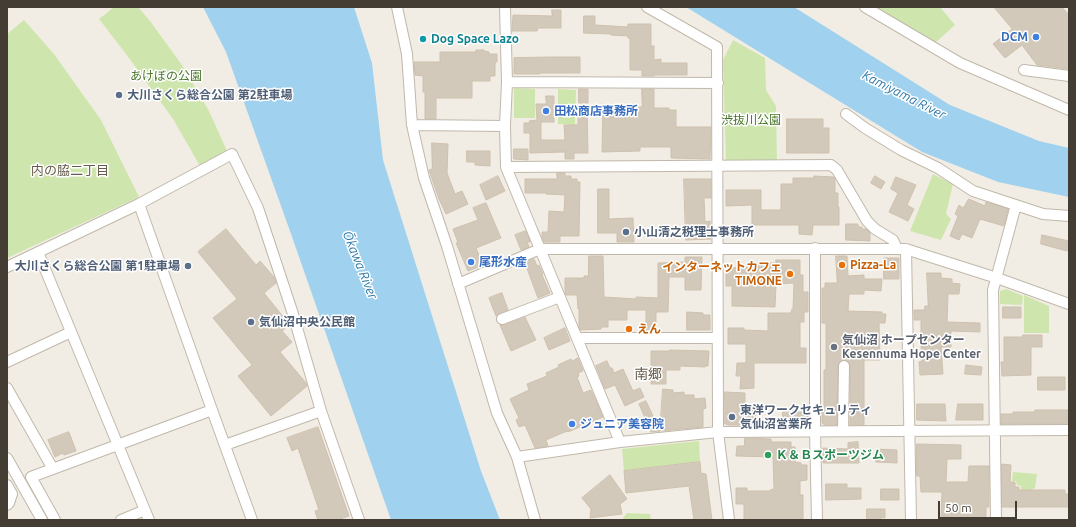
<!DOCTYPE html>
<html>
<head>
<meta charset="utf-8">
<style>
	body { margin:0 }
	#map { position:relative; width:1076px; height:527px; overflow:hidden; background:#f2ede4; font-family:Ubuntu,sans-serif }
	canvas { display:block }
	.frame { position:absolute; inset:0; border:8px solid #443d34; pointer-events:none }
	.scale { position:absolute; left:938px; top:501px; width:79px; height:18px; box-sizing:border-box; border:2px solid #443d34; border-top:0; padding-left:5px; font-size:12px; line-height:14px; white-space:nowrap; color:#443d34; -webkit-text-stroke:3px #fff; paint-order:stroke }
</style>
</head>
<body>
<div id="map">
<canvas width="1076" height="527"></canvas>
<div class="frame"></div>
<div class="scale">50 m</div>
</div>
<script>
const context = document.querySelector('canvas').getContext('2d');
context.lineJoin = 'round';
function fill(path, color) {
  context.fillStyle = color;
  context.fill(path, 'evenodd');
}
function trace(path, color, width, dash) {
  context.strokeStyle = color;
  context.lineWidth = width;
  context.lineCap = dash ? 'butt' : 'round';
  context.setLineDash(dash || []);
  context.stroke(path);
}
function write(font, color, halo, rows, align = 'center') {
  context.font = font + ' Ubuntu,"Noto Sans JP",sans-serif';
  context.lineWidth = 3;
  context.setLineDash([]);
  context.textBaseline = 'middle';
  context.strokeStyle = halo;
  context.fillStyle = color;
  for (const [text, x, y, turn = 0] of rows) {
    context.save();
    context.translate(x, y);
    context.rotate((+turn || 0) * Math.PI / 180);
    context.textAlign = isNaN(turn) ? turn : align;
    if (halo) context.strokeText(text, 0, 0);
    context.fillText(text, 0, 0);
    context.restore();
  }
}
const green = new Path2D(`
	M114 7H138L150 21 182 65 209 111 227 151 200 166 173 119 126 54 99 19Z
	M877 7H940L955 25 935 43Z
	M24 20 54 54 101 120 139 197 7 258V34Z
	M733 40 765 58 766 90 776 106 777 163 726 160 723 60Z
	M514 88 535 89V118H514Z
	M558 89 576 90 575 125 558 124Z
	M933 174 953 184 946 214 951 219 941 240 910 231Z
	M1006 289 1023 296 1022 305 1000 304V291Z
	M1024 295 1049 306V333H1024Z
	M699 441 700 462 624 471 622 449Z
	M1013 472 1037 474 1035 488 1031 490V494L1021 493V486L1017 485 1016 481H1012Z
	M627 513 650 514 651 520H624L623 518Z`);
const water = new Path2D(`
	M203 7H354L372 63 383 160 481 471 500 520H391L291 234 226 52Z
	M686 7H794L950 105 1039 141 1069 148V197L998 182 922 152Z`);
const building = new Path2D(`
	M994 7H1062L1069 15V69L1037 65 1022 45 1005 58 993 44 1012 29Z
	M552 10H561V28H538L537 31H512L513 15 552 16Z
	M584 16H595V25L628 27V24H651V46H654V60L661 59V63H687V75H654V76H642V70H630V38H628V36L611 35V34L584 33Z
	M476 50H484V51L489 52V54H497V62H495V76H490V81H472V98H436V119H425V92H423V76L415 75 414 62H440V52H476Z
	M552 57H580V73H540V74H514V58Z
	M579 89H588V103H579Z
	M642 89H654V108H669V110H676V127H711L710 159 671 158V147H640V151L602 152 603 106 642 107Z
	M546 96H554V122H541V140H565L564 125H578V109H587L588 153H574V159H565V152L530 153V133H524V123H530L529 121 537 120 536 104H546Z
	M787 119H823V128H829V153H787Z
	M432 143 448 144 447 173 455 194 462 191 468 204 446 214 439 199 429 170 432 169Z
	M514 149H528V160L514 159Z
	M467 151H490V166L475 165V162H467Z
	M557 173H565V176H571V179H577V182H580L579 236H560V242H544L542 238V232H548L549 211 564 212 565 195 546 194V193H525V179H557Z
	M498 176 505 191 486 200 480 185Z
	M814 176 834 177 835 180V193H838V207H839V225H813L812 235 799 234V225H752V205L726 206V190H761V210H781V184H793V178H814Z
	M875 176 885 182 881 189 871 183Z
	M896 177 916 185 907 205 914 209 908 221 889 212 898 193 891 189Z
	M684 179H711V198H704L705 222 710 221 711 239 686 240Z
	M598 189H609V219L633 218 634 242H617V233H598Z
	M969 199 985 206 986 202 1008 209 1004 226 980 219 972 238 962 234 959 240 950 236 958 216 955 214 959 205 963 208Z
	M486 203 501 238 476 248 483 265 468 271 456 243H458L453 229 478 220 473 208Z
	M846 224H858V227H862V229H866L870 233V241L846 240Z
	M226 229 256 265 260 261 274 277 276 283 264 293 289 324V325L282 331 292 342 280 352 306 383 307 386 271 416 238 376 252 365 213 318 237 299 198 252Z
	M526 231 530 242H527L529 247 521 250 515 235Z
	M1042 235 1069 241V247L1067 251 1041 244Z
	M589 256H603L604 297 636 299V297L658 298V263L685 262V257H702L701 290H685V277H669L668 312H656V332H646V310H627V320H608V327H601V329L580 330 579 327V308L578 309 577 295H566L565 291V278H584V276H588Z
	M836 256H847L848 276 864 275V279H882L881 291 864 290V294H849L848 311 882 312V314H886L885 323H879L880 360H864V425H850V366L849 363 844 360 841 361 838 366 837 425H824V424L822 423V412H824V370H826V323H822V288H825V283H837Z
	M884 258H899V279H884Z
	M534 259 537 266 539 265 543 274 542 275 550 293 538 298 525 263Z
	M776 260H800V275H803V292H808V312H804V322H800V348H806V363H754V388L740 389 741 376H736L737 363H746V344H728V328H744V330L768 331V313H791L792 309H793L794 283 776 284 775 307 732 306V286H726V268L751 267V263H776Z
	M927 273H941V278L952 279V283L960 284 959 294H948L947 322 980 323V332L951 331V347H941L943 374 920 375 919 362 922 361 921 345V320H914V310H924L925 306H928Z
	M502 293 508 310 500 313 496 316 489 298Z
	M1003 307H1021V318H1003Z
	M687 312 703 313V315H710V330H687Z
	M525 317 536 340 511 351 500 325H504Z
	M565 328 570 341 549 350 544 338Z
	M1023 335H1042V347H1031V375L1002 376 1001 362H1004V337H1023Z
	M670 350 709 351 708 366H705V367L680 366V370H666V384H651V351H670Z
	M578 358 583 371 578 373 579 376 577 377 583 393 591 390 603 417 568 432 567 431 546 440 548 446 535 448 525 425 519 427 516 420 519 418 510 399 529 390 527 384 547 376 546 373 559 367 558 365 571 359 572 361Z
	M607 361 610 368H612L614 373 623 369 633 391 640 388 644 397 625 406 615 385 605 389 596 366Z
	M966 365 982 367 981 375 965 374Z
	M1038 377H1065V390H1038Z
	M663 389 673 390V393L684 392V395H694V399L705 398 706 408 703 409V427L660 431Z
	M725 392 745 393V407H748V410H756L755 425H728L724 423Z
	M646 401 660 431 651 432 639 404Z
	M917 404H945L946 421 917 420Z
	M958 404H983V420H956Z
	M783 408H793V412H808V423H807V425H783Z
	M1035 410H1069V424H1001V414H1013V412H1035Z
	M318 427 349 516 337 520H318L315 511 319 510 298 448 292 451 287 438Z
	M69 432 76 451 64 455 63 453 55 457 48 440Z
	M745 438 771 439V442H791V447H795V462L801 463V465H807V480L800 481V495H803V520H744V504H736V488H747V491H770V490L774 489 773 457 736 456 737 446H744Z
	M858 442 859 463H823V448L848 449V443Z
	M917 444 961 445V459H947L946 482H968L969 466H989V507H986V518L941 517 942 492H921L920 476H917Z
	M876 449 897 450V463L876 462Z
	M700 462 701 473 706 474 712 520H694L689 486 626 493 624 471Z
	M1002 464 1011 465 1010 482H1015V487H1019V490H1065V494H1069V507H1002Z
	M610 475 627 499 620 504 622 514 590 518 591 509 582 498Z
	M826 484H847V488H861V499L826 500Z
	M881 489H899V500H881Z
	M867 509H885V518L881 517V520H867Z`);
const minor = new Path2D(`
	M397 7 407 54 412 125 424 178 447 246 497 413 517 457 535 520
	M505 7 507 82 505 126 506 167 620 442
	M647 7 717 47 718 432 729 520
	M865 7 960 63 1069 110
	M1024 70 1069 76
	M507 82 718 83
	M846 114 865 128 901 150 938 168 973 191 1043 214 1069 216
	M412 125 505 126
	M506 167 831 165 837 170 867 221 875 229 893 240 897 249
	M139 204 212 410 252 520
	M815 248V431L817 520
	M906 249 911 520
	M38 252 149 520
	M7 267 139 204 232 154 258 208 293 314 321 411
	M458 284 540 249H906L915 252 997 278 1069 304
	M502 319 560 297
	M577 338H717
	M7 362 71 332
	M7 388 53 469
	M843 431 844 366
	M225 445 321 411 359 520
	M517 457 620 442 718 432 1069 430
	M7 458 42 520
	M7 485 12 494 9 503 7 505
	M55 520 31 477 212 410
	M121 520 145 510
	M996 520 993 290 1016 205`);
const markers = [
	[1036,37,4,"#3f7fe0"],
	[423,39,4,"#0f9aa8"],
	[119,95,4,"#5c6f8a"],
	[546,111,4,"#3f7fe0"],
	[626,232,4,"#5c6f8a"],
	[471,262,4,"#3f7fe0"],
	[842,265,4,"#e8710a"],
	[188,266,4,"#5c6f8a"],
	[790,274,4,"#e8710a"],
	[251,322,4,"#5c6f8a"],
	[629,329,4,"#e8710a"],
	[834,347,4,"#6b7280"],
	[732,417,4,"#5c6f8a"],
	[572,424,4,"#3f7fe0"],
	[768,455,4,"#2e9e5b"]
];
const shopNames = [
	["DCM",1028,37,"right"],
	["田松商店事務所",554,111],
	["尾形水産",479,262],
	["ジュニア美容院",580,424]
];
const cultureNames = [
	["Dog Space Lazo",431,39]
];
const parkNames = [
	["あけぼの公園",166,76],
	["渋抜川公園",751,120]
];
const serviceNames = [
	["大川さくら総合公園 第2駐車場",127,95],
	["小山清之税理士事務所",634,232],
	["大川さくら総合公園 第1駐車場",180,266,"right"],
	["気仙沼中央公民館",259,322],
	["東洋ワークセキュリティ",740,410],
	["気仙沼営業所",740,424]
];
const foodNames = [
	["Pizza-La",850,265],
	["インターネットカフェ",782,267,"right"],
	["TIMONE",782,281,"right"],
	["えん",637,329]
];
const worshipNames = [
	["気仙沼 ホープセンター",842,340],
	["Kesennuma Hope Center",842,354]
];
const leisureNames = [
	["Ｋ＆Ｂスポーツジム",776,455]
];
const waterNames = [
	["Kamiyama River",904,95,27],
	["Ōkawa River",360,265,68]
];
const neighbourhoodNames = [
	["内の脇二丁目",70,171]
];
const quarterNames = [
	["南郷",648,374]
];
fill(green, '#cee6ad');
fill(water, '#a0d2ef');
fill(building, '#d3c9ba');
trace(building, '#cec0ad', 1);
trace(minor, '#c0b8aa', 12);
trace(minor, '#fff', 10);
for (const [x, y, r, color] of markers) {
  const dot = new Path2D();
  dot.arc(x, y, r, 0, 2 * Math.PI);
  context.fillStyle = color;
  context.fill(dot);
  trace(dot, '#fff', 1.5);
}
write('bold 12px', '#366cbe', '#fff', shopNames, 'left');
write('bold 12px', '#0d838f', '#fff', cultureNames, 'left');
write('12px', '#487528', '#fff', parkNames);
write('bold 12px', '#4e5e75', '#fff', serviceNames, 'left');
write('bold 12px', '#c56008', '#fff', foodNames, 'left');
write('bold 12px', '#5b616d', '#fff', worshipNames, 'left');
write('bold 12px', '#27864d', '#fff', leisureNames, 'left');
write('italic 13px', '#2e78a7', '#fff', waterNames);
write('13px', '#675b4c', '#fff', neighbourhoodNames);
write('14px', '#675b4c', '#fff', quarterNames);
</script>
</body>
</html>
